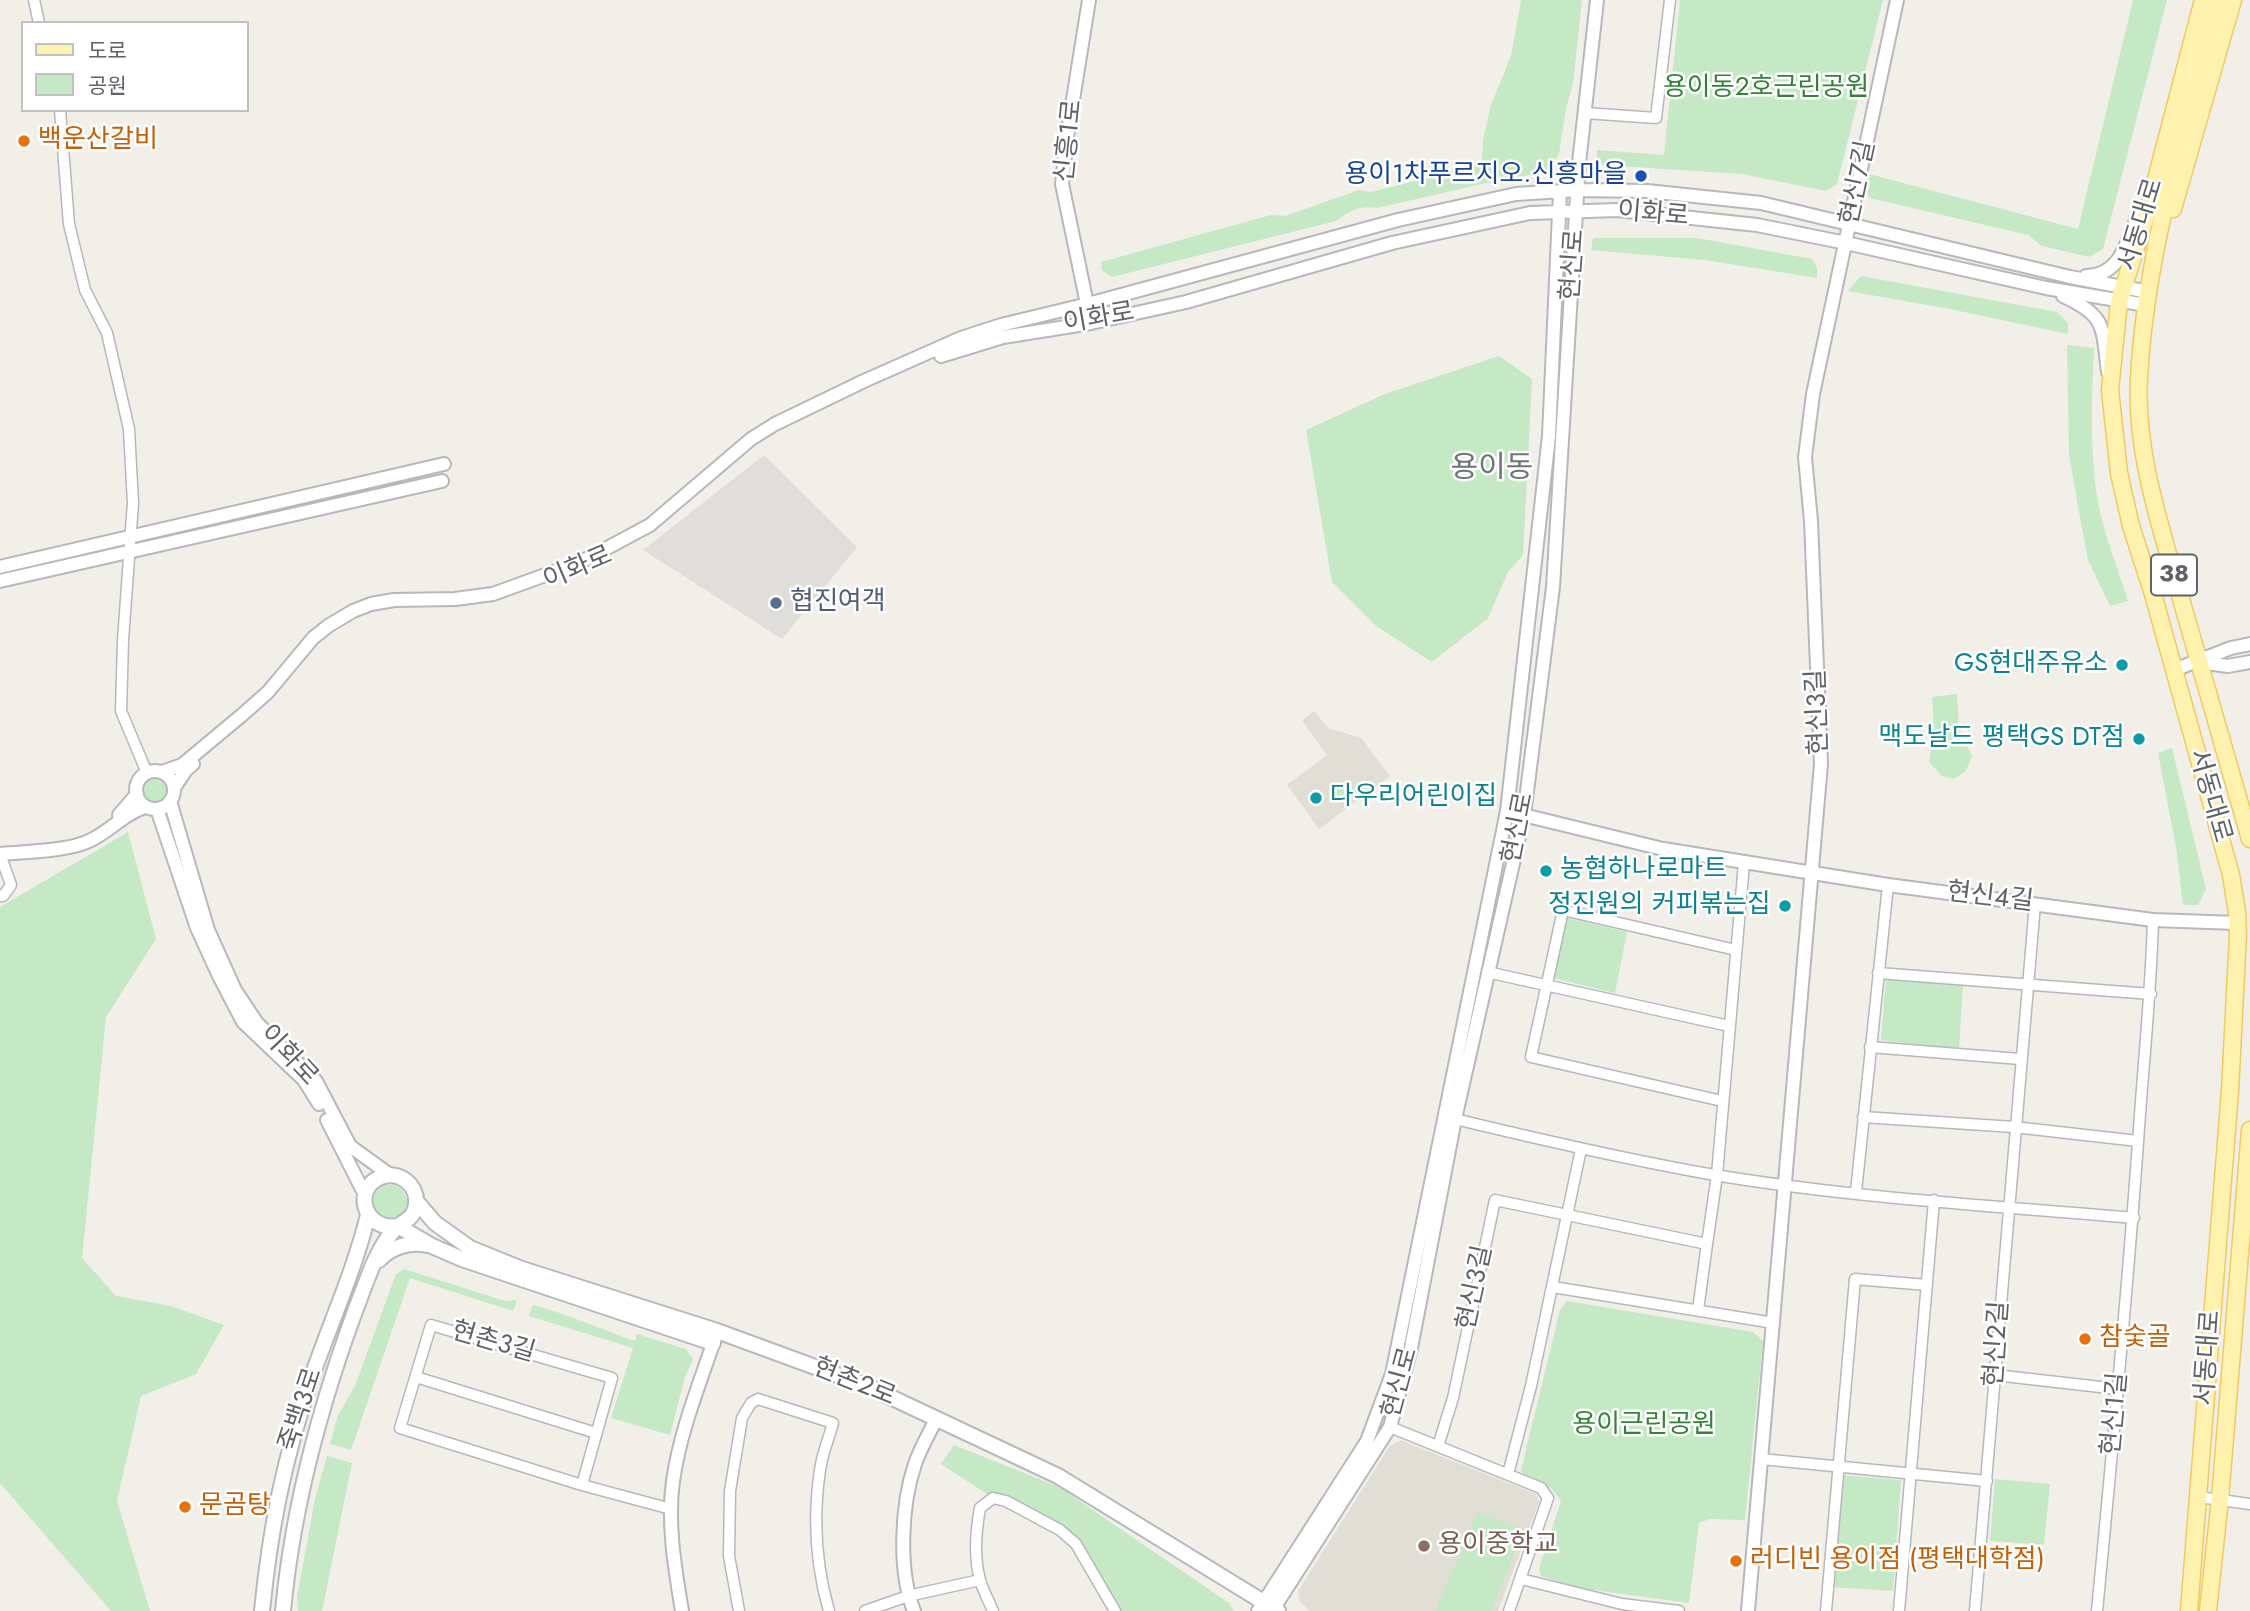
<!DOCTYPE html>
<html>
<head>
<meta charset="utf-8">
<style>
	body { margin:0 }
	#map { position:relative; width:2250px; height:1611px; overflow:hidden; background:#f1efe8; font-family:Jost,"Noto Sans KR",sans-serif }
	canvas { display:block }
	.legend { position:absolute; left:21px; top:21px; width:228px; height:91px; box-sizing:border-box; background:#fff; border:2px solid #bfc1c3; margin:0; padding:9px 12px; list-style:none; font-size:21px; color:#5f6368 }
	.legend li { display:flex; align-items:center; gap:14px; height:35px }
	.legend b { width:35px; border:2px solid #bfc1c3 }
</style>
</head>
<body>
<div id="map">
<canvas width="2250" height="1611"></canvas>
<ul class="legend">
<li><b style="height:9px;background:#fff2af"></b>도로</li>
<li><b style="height:19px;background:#c5e8c5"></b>공원</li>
</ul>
</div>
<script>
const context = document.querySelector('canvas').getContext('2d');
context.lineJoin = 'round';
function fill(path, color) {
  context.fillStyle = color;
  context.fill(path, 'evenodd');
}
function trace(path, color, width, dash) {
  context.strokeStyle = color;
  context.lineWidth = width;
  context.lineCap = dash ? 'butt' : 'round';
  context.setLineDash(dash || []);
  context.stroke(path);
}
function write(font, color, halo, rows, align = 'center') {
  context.font = font + ' Jost,"Noto Sans KR",sans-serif';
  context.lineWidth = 5;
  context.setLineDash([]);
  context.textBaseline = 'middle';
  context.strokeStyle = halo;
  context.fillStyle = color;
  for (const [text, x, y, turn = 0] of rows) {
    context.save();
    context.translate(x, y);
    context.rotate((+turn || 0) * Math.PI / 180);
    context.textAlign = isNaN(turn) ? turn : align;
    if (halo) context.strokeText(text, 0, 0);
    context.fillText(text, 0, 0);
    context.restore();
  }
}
const industrial = new Path2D(`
	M764 455 857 547 782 639 643 550Z`);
const education = new Path2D(`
	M1314 711 1328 728 1361 738 1390 776 1319 829 1287 785 1327 755 1302 720Z
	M1400 1440 1536 1494 1539 1502 1498 1611H1310L1300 1602 1298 1591 1390 1446Z`);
const green = new Path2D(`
	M1521 0H1582L1573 83 1566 108 1559 154 1546 172 1491 182 1377 208C1360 205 1349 211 1336 221L1112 277 1102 270 1101 262 1271 215 1285 216 1359 190 1371 192 1482 164 1483 140 1491 105 1511 56Z
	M1680 0H1883L1837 184 1826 191 1742 174 1603 165 1597 159V150L1664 155Z
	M2133 0H2167L2103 249 2089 257 2042 246 2028 235 1870 198 1866 192 1869 174 2078 229Z
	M1593 238H1697L1812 259 1817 268V278L1705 260 1591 250Z
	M1861 276 2057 312 2068 323V334L1950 309 1848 291Z
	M2067 345 2094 348C2092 392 2090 438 2095 482 2099 522 2116 563 2128 601L2110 606 2088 560 2078 506 2069 454Z
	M1499 356 1532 379 1523 555 1508 572 1488 618 1432 662 1376 626 1332 582 1306 430 1385 394Z
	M1957 694 1959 727 1972 757 1965 772 1954 779 1942 776 1929 762 1934 728 1932 697Z
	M2172 748 2206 889 2198 905H2183L2176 847 2158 753Z
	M141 789a14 14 0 1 1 28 0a14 14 0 1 1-28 0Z
	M1345 779 1356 792 1340 805 1329 792Z
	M128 832 156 939 106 1017 82 1258 116 1296 171 1306 224 1325 196 1374 141 1396 117 1501 150 1611H111L0 1483V907Z
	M1567 918 1627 932 1615 993 1553 978Z
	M1886 978 1963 985 1959 1050 1881 1040Z
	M373 1202a17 17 0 1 1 34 0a17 17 0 1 1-34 0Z
	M404 1269 505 1301 517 1300 513 1311 410 1278 351 1450 330 1444 338 1415 355 1386 396 1274Z
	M1567 1301 1753 1332 1763 1341 1745 1520 1710 1519 1699 1523 1689 1603 1579 1588 1541 1576 1539 1569 1561 1501 1552 1489 1525 1478 1521 1470 1560 1310Z
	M533 1305C568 1314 600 1329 635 1341L637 1334 686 1349 693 1359 685 1377 670 1435 611 1418 633 1348 529 1316Z
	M954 1445 1059 1487 1229 1603 1234 1611H1115L1076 1544 993 1498 941 1464Z
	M327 1456 352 1463 322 1611H298L297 1597 315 1499Z
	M1840 1475 1901 1480 1893 1591 1831 1587Z
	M1995 1479 2050 1484 2044 1545 1990 1541Z
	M1478 1512 1524 1530 1491 1611H1435Z`);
const minor = new Path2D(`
	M34 0 39 23
	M60 110 69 224 85 290 107 333 129 429 133 503 123 640 121 711 147 773
	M1585 113 1656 118 1670 0
	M0 854 11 885 3 896H0
	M1487 972 1729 1026
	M1878 973 2151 994
	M1870 1047 2020 1059
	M1722 1101 1531 1057 1563 910 1736 950
	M1863 1117 2014 1127 2138 1141
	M1455 1119C1542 1140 1628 1160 1715 1175 1853 1198 1995 1206 2134 1218
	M1856 1192 1888 885
	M1553 1287 1774 1323
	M1698 1310 1707 1244
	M1995 1375 2118 1389
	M416 1377 596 1433
	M1390 1427 1541 1488 1548 1498 1509 1611
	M1438 1446 1453 1398 1495 1200 1707 1244 1717 1175 1744 863
	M1761 1459 1987 1481
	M1508 1474 1531 1386 1581 1149
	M582 1485 612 1378 431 1325 400 1428 582 1485 671 1509
	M2199 1497 2250 1504
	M1521 1579 1622 1604 1679 1611
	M739 1611 729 1556 730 1491 742 1418 751 1403 758 1399 833 1423C829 1438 822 1454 820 1470 813 1517 816 1566 829 1611
	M865 1611 908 1596 980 1580
	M993 1611C989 1601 983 1591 980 1580 974 1558 976 1530 980 1508L993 1498 1006 1501 1060 1530 1076 1544 1115 1611
	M1826 1611 1855 1279 1927 1285
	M1899 1611 1934 1200
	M1975 1611 2035 904
	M2097 1611C2112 1455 2127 1298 2138 1142 2143 1067 2151 994 2153 920`);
const tertiary = new Path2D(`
	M1089 0 1067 137 1062 184 1091 323
	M2086 276C2120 276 2127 242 2138 215
	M2063 296C2107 316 2102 327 2108 372
	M941 356 1003 337 1091 323 1186 302 1392 243 1530 213 1617 210 1757 225 1846 243 2046 288 2146 305
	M0 567 444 464
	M0 581 442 481
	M2199 662 2228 666 2250 662
	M2174 670 2231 648 2250 644
	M136 790a19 19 0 1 1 38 0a19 19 0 1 1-38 0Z
	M162 772 182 765 242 715 268 692 313 638 328 626 353 611 371 604 394 600 455 599 493 594 581 562 650 525 751 439 775 424 864 381 961 338 1001 325 1088 304 1398 220 1516 194 1578 190 1647 191 1761 203 2070 277 2149 292
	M174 788 186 770 193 764
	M170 801 208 930 235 990 257 1023 316 1081 350 1146 390 1175
	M157 809 197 928 219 976 243 1022 304 1080 319 1104
	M1515 813 1663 849 1888 885 2153 920 2237 923
	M119 815 137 794
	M0 854C24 852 71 851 91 840 110 831 126 812 146 807
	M327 1120 365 1195
	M682 1611C675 1569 667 1523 673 1481 680 1431 700 1383 716 1335
	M914 1611C898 1571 901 1505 915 1464 920 1449 929 1434 936 1419
	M1258 1611 1367 1441 1392 1374 1507 811 1549 436 1560 191
	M1272 1611 1390 1427 1411 1348 1455 1119 1524 815 1553 587 1579 163 1597 0
	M1748 1611 1821 764 1811 521 1805 457 1813 394 1897 0`);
const secondary = new Path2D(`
	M417 1202 435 1223 470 1248 522 1269 717 1331 867 1386 1058 1476 1278 1611
	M398 1226 432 1246 462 1259 713 1343
	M379 1260C391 1247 410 1241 427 1245
	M262 1611C270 1529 284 1460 310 1382 329 1326 354 1272 368 1215
	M283 1611C294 1493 328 1377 372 1267 378 1254 386 1237 397 1227 406 1220 415 1217 416 1204 418 1185 399 1170 381 1177 351 1189 365 1232 398 1226`);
const primary = new Path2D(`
	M2218 0C2186 124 2146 249 2139 378 2135 448 2158 518 2177 585 2201 670 2226 754 2250 839
	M2173 209 2233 0
	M2189 1611 2230 1091 2238 935 2237 912 2231 875 2153 594 2131 526 2119 473 2110 390 2119 302 2149 206 2203 0
	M2208 1611 2220 1499 2250 1130`);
const markers = [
	[24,141,7,"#e8710a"],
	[1641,176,7,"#1a4fb4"],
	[776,603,7,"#5c6f8a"],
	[2122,665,7,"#0f9aa8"],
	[2139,739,7,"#0f9aa8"],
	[1316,798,7,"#0f9aa8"],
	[1546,871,7,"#0f9aa8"],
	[1785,906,7,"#0f9aa8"],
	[2085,1339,7,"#e8710a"],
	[185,1507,7,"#e8710a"],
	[1424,1546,7,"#8d6e63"],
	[1736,1561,7,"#e8710a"]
];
const shields = [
	[2174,575,46]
];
const shieldNames = [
	["38",2174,575]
];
const parkNames = [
	["용이동2호근린공원",1766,89],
	["용이근린공원",1644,1426]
];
const foodNames = [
	["백운산갈비",38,141],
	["참숯골",2099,1339],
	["문곰탕",199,1507],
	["러디빈 용이점 (평택대학점)",1750,1561]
];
const streetNames = [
	["신흥1로",1070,141,-84],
	["현신7길",1859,183,-78],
	["이화로",1653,215,5],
	["서동대로",2142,225,-73],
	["현신로",1574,265,-86],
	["이화로",1099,319,-10],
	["이화로",578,569,-23],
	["현신3길",1819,712,-92],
	["서동대로",2209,796,74],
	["현신로",1519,828,-79],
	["현신4길",1990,898,7],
	["이화로",288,1056,47],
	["현신3길",1476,1288,-78],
	["현촌3길",493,1343,16],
	["현신2길",1998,1344,-86],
	["서동대로",2209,1358,-86],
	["현촌2로",854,1383,22],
	["현신로",1401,1383,-75],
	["죽백3로",302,1410,-72],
	["현신1길",2116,1414,-85]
];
const transitNames = [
	["용이1차푸르지오.신흥마을",1627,176]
];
const serviceNames = [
	["협진여객",790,603]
];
const cultureNames = [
	["GS현대주유소",2108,665],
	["맥도날드 평택GS DT점",2125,739],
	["다우리어린이집",1330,798,"left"],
	["농협하나로마트",1560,871,"left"],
	["정진원의 커피볶는집",1771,906]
];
const educationNames = [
	["용이중학교",1438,1546]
];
const quarterNames = [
	["용이동",1492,470]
];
fill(industrial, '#e0deda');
fill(education, '#e1ded6');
fill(green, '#c5e8c5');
trace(minor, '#b5b8bc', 13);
trace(tertiary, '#b5b8bc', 16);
trace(secondary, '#b6babf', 18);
trace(primary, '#f2c960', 19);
trace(minor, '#fff', 10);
trace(tertiary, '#fff', 12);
trace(secondary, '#fff', 14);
trace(primary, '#fff2af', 16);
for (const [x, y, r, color] of markers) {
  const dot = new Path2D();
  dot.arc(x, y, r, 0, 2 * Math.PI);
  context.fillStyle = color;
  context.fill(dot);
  trace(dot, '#fff', 2.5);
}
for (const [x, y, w] of shields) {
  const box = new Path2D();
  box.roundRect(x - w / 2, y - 20.5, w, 41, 5);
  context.fillStyle = '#fff';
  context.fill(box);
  trace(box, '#5f6368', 2);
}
write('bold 24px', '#5f6368', null, shieldNames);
write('26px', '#348238', '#fff', parkNames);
write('26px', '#c56008', '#fff', foodNames, 'left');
write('26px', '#5f6368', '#fff', streetNames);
write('26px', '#164399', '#fff', transitNames, 'right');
write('26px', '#4e5e75', '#fff', serviceNames, 'left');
write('26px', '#0d838f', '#fff', cultureNames, 'right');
write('26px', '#785e54', '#fff', educationNames, 'left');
write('30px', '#70757a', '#fff', quarterNames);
</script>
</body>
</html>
